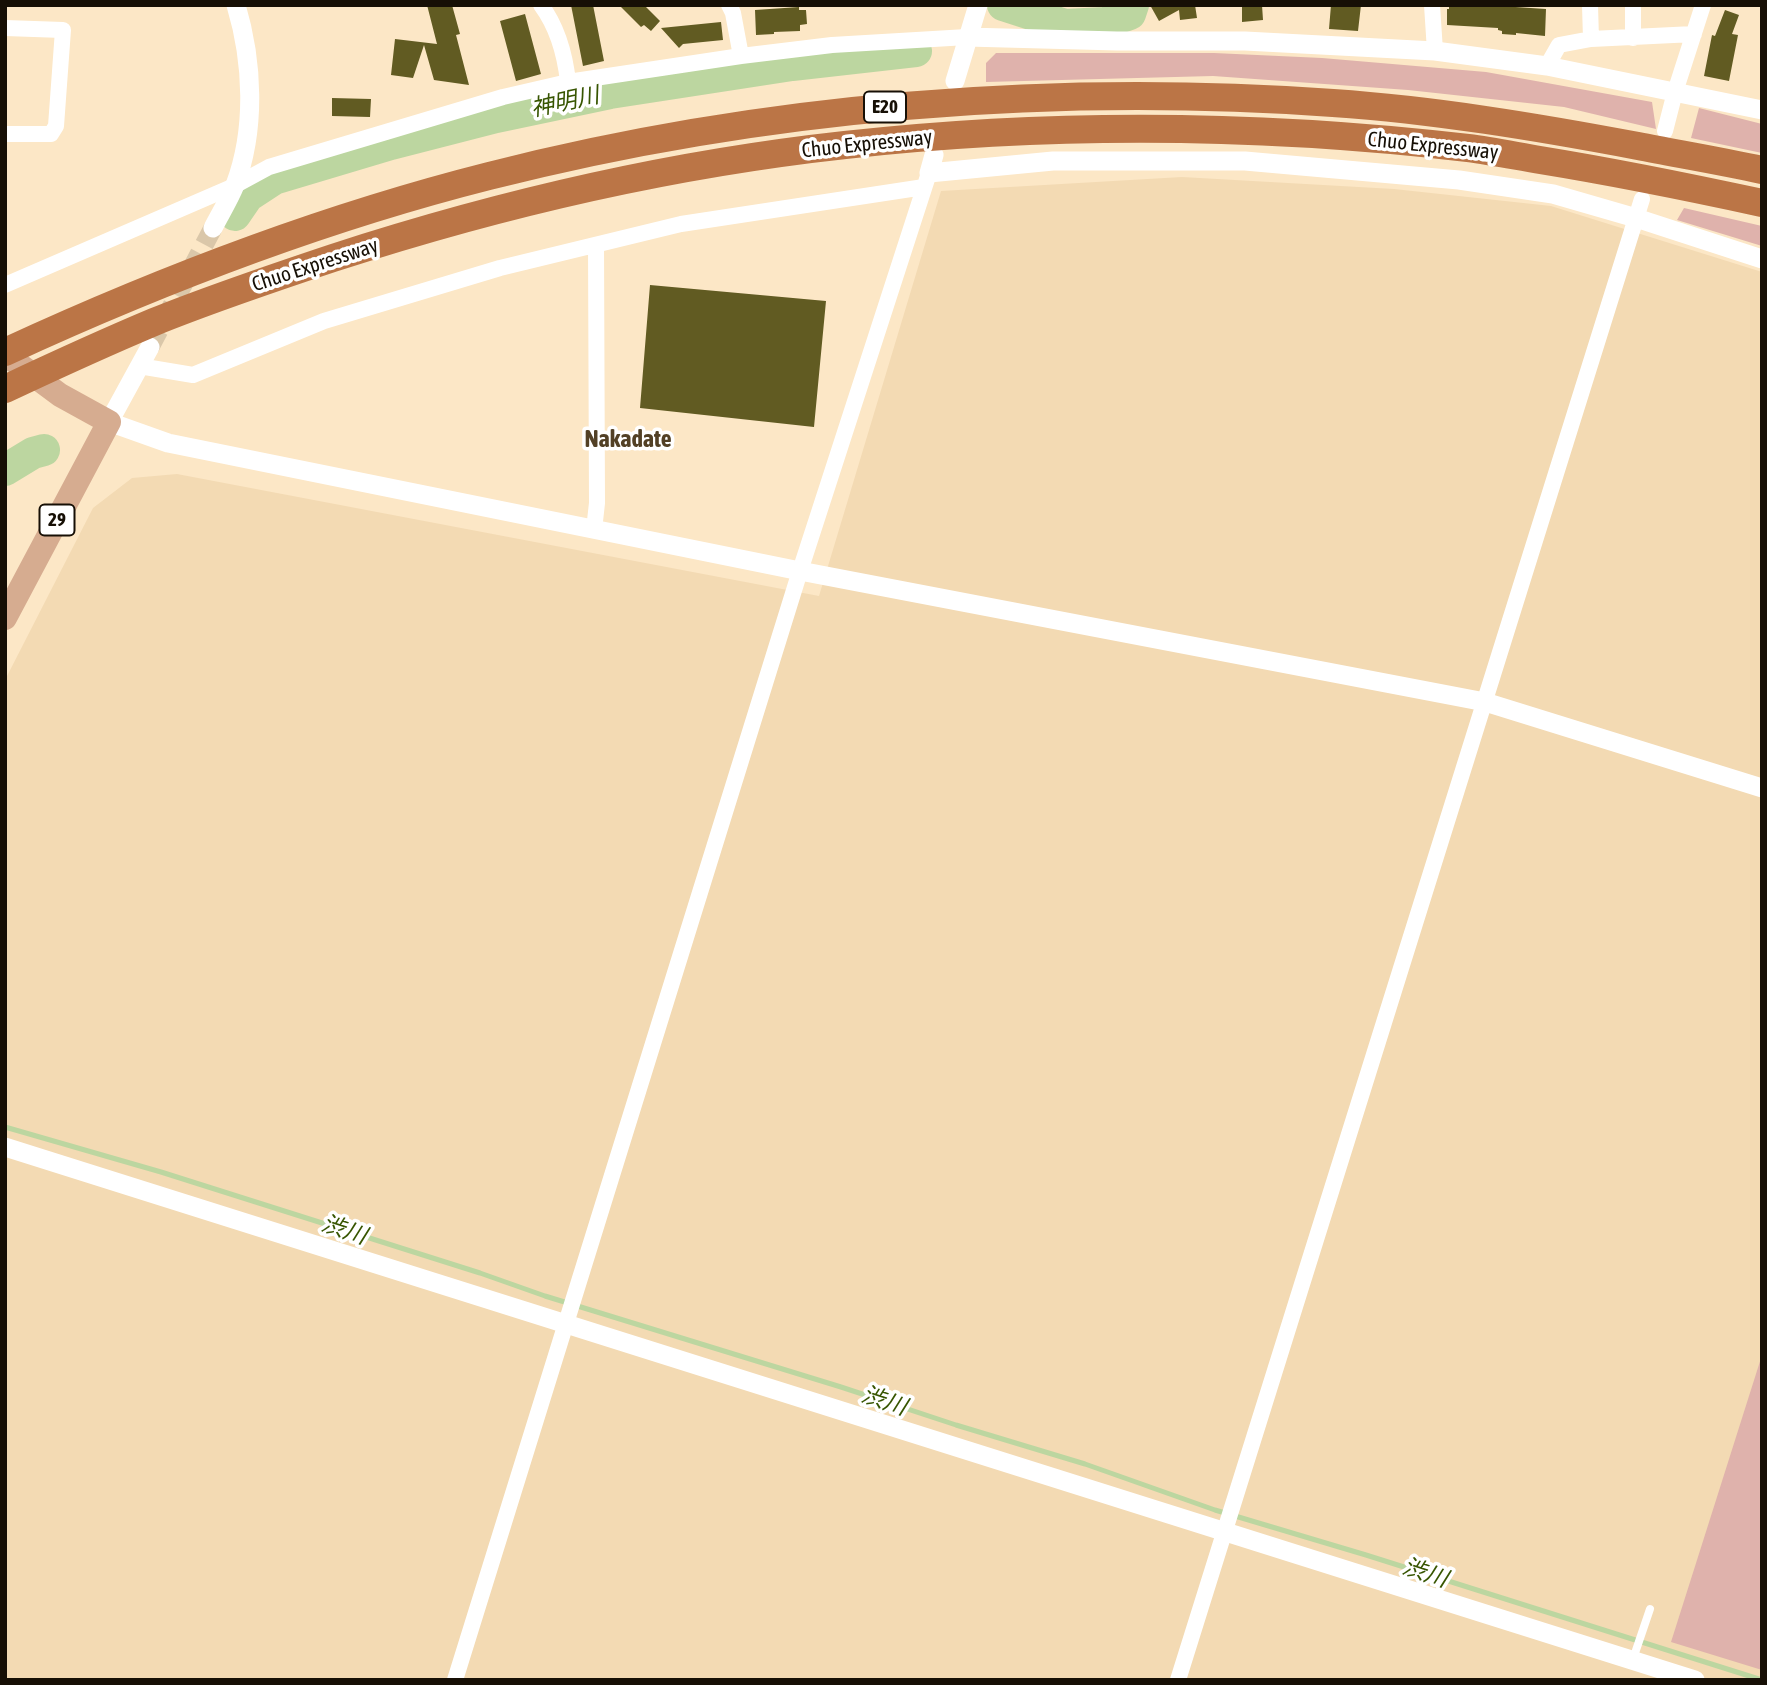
<!DOCTYPE html>
<html>
<head>
<meta charset="utf-8">
<style>
	body { margin:0 }
	#map { position:relative; width:1767px; height:1685px; overflow:hidden; background:#fce7c6; font-family:"Asap Condensed",sans-serif }
	canvas { display:block }
	.frame { position:absolute; inset:0; border:7px solid #160f05; pointer-events:none }
</style>
</head>
<body>
<div id="map">
<canvas width="1767" height="1685"></canvas>
<div class="frame"></div>
</div>
<script>
const context = document.querySelector('canvas').getContext('2d');
context.lineJoin = 'round';
function fill(path, color) {
  context.fillStyle = color;
  context.fill(path, 'evenodd');
}
function trace(path, color, width, dash) {
  context.strokeStyle = color;
  context.lineWidth = width;
  context.lineCap = dash ? 'butt' : 'round';
  context.setLineDash(dash || []);
  context.stroke(path);
}
function write(font, color, halo, rows, align = 'center') {
  context.font = font + ' "Asap Condensed","Noto Sans JP",sans-serif';
  context.lineWidth = 7;
  context.setLineDash([]);
  context.textBaseline = 'middle';
  context.strokeStyle = halo;
  context.fillStyle = color;
  for (const [text, x, y, turn = 0] of rows) {
    context.save();
    context.translate(x, y);
    context.rotate((+turn || 0) * Math.PI / 180);
    context.textAlign = isNaN(turn) ? turn : align;
    if (halo) context.strokeText(text, 0, 0);
    context.fillText(text, 0, 0);
    context.restore();
  }
}
const built = new Path2D(`
	M1182 177 1394 189 1551 206 1762 272V1680H5V680L93 508 132 478 177 474 819 596 941 191Z`);
const green = new Path2D(`
	M996 53H1214L1322 58 1486 72 1652 102 1656 129 1564 107 1408 90 1213 76 986 82V63Z
	M1699 108 1762 124V153L1691 138Z
	M1684 208 1762 226V246L1677 220Z
	M1762 1355V1670L1671 1642Z`);
const stream = new Path2D(`
	M5 1127 161 1172 480 1273 545 1296 841 1387 956 1425 1085 1464 1215 1510 1366 1555 1762 1680`);
const river = new Path2D(`
	M1003 5 1065 25 1105 23 1130 14 1133 5
	M235 215 248 196 274 179 391 144 496 117 610 93 792 65 916 51
	M5 470 33 453 44 450`);
const building = new Path2D(`
	M427 5H452L460 34 456 35 469 85 434 80 424 45 413 78 391 75 395 39 437 44Z
	M571 5H593L604 61 583 66Z
	M619 5H644L660 21 651 31 644 25 641 27Z
	M1150 5H1195L1197 18 1180 20 1179 10 1159 21Z
	M1242 5H1262L1263 20 1242 22Z
	M1331 5H1361L1358 31 1329 29Z
	M1449 5H1485L1546 9 1545 36 1516 33V35L1502 34V31L1498 30V28L1447 25V9H1449Z
	M799 7V10H806L807 24 800 25V31L774 32V34L756 35 755 10Z
	M1725 10 1739 15 1732 34 1738 35 1729 81 1704 76 1712 35 1715 36Z
	M525 14 541 74 516 81 500 21Z
	M721 22 723 40 683 44 679 48 661 28Z
	M332 98 371 99 370 117 332 116Z
	M650 285 826 301 814 427 640 408Z`);
const tertiaryTunnel = new Path2D(`
	M150 347 213 228`);
const service = new Path2D(`
	M1633 1659 1650 1609`);
const minor = new Path2D(`
	M541 5C558 28 565 54 568 82
	M729 5 733 13 741 56
	M1432 5 1435 51
	M1590 5 1591 39
	M1633 5V38
	M5 28 63 30 56 126 51 134H5
	M1547 66 1559 45 1591 39 1694 34
	M1665 131 1675 92 1703 5
	M5 285 234 186 269 167 503 97 568 82 741 56 832 45 967 37
	M139 366 193 375 324 321 500 268 681 224 924 187
	M594 530 597 503 596 245
	M455 1680 800 571 929 173
	M1178 1680 1642 199`);
const tertiary = new Path2D(`
	M967 37 1117 41H1245L1435 51 1547 66 1762 110
	M955 81 978 5
	M934 155 929 173 1053 161H1245L1459 180 1553 194 1636 218 1762 259
	M213 228C220 214 229 200 235 185 256 129 253 62 236 5
	M150 347 109 422 168 443 800 571 1485 702 1762 788
	M5 1147 1695 1680`);
const primary = new Path2D(`
	M5 354 60 395 109 422 5 618`);
const motorway = new Path2D(`
	M5 352C161 280 323 218 489 176 764 106 1050 83 1333 103 1435 110 1537 127 1638 146 1679 154 1721 161 1762 170
	M5 389C54 366 104 343 154 322 213 298 273 278 333 258 499 204 671 164 845 145 1052 122 1262 124 1468 148 1492 151 1516 156 1540 160 1614 172 1688 187 1762 203`);
const shields = [
	[885,107,42],
	[57,520,35]
];
const shieldNames = [
	["E20",885,107],
	["29",57,520]
];
const streetNames = [
	["Chuo Expressway",867,144,-6],
	["Chuo Expressway",1433,146,6],
	["Chuo Expressway",315,265,-18]
];
const waterNames = [
	["神明川",565,102,-12],
	["渋川",344,1230,18],
	["渋川",884,1401,18],
	["渋川",1425,1573,18]
];
const quarterNames = [
	["Nakadate",628,439]
];
fill(built, '#f3dab3');
fill(green, '#dfb2ac');
trace(stream, '#bcd6a0', 5);
trace(river, '#bcd6a0', 32);
fill(building, '#615b22');
trace(tertiaryTunnel, '#dac7a9', 19, [19, 10]);
trace(service, '#fff', 8);
trace(minor, '#fff', 16);
trace(tertiary, '#fff', 19);
trace(primary, '#d6ac90', 24);
trace(motorway, '#bb7546', 28);
for (const [x, y, w] of shields) {
  const box = new Path2D();
  box.roundRect(x - w / 2, y - 15.5, w, 31, 5);
  context.fillStyle = '#fff';
  context.fill(box);
  trace(box, '#160f05', 2);
}
write('bold 19px', '#160f05', null, shieldNames);
write('21px', '#160f05', '#fff', streetNames);
write('italic 23px', '#375501', '#fff', waterNames);
write('bold 24px', '#524025', '#fff', quarterNames);
</script>
</body>
</html>
